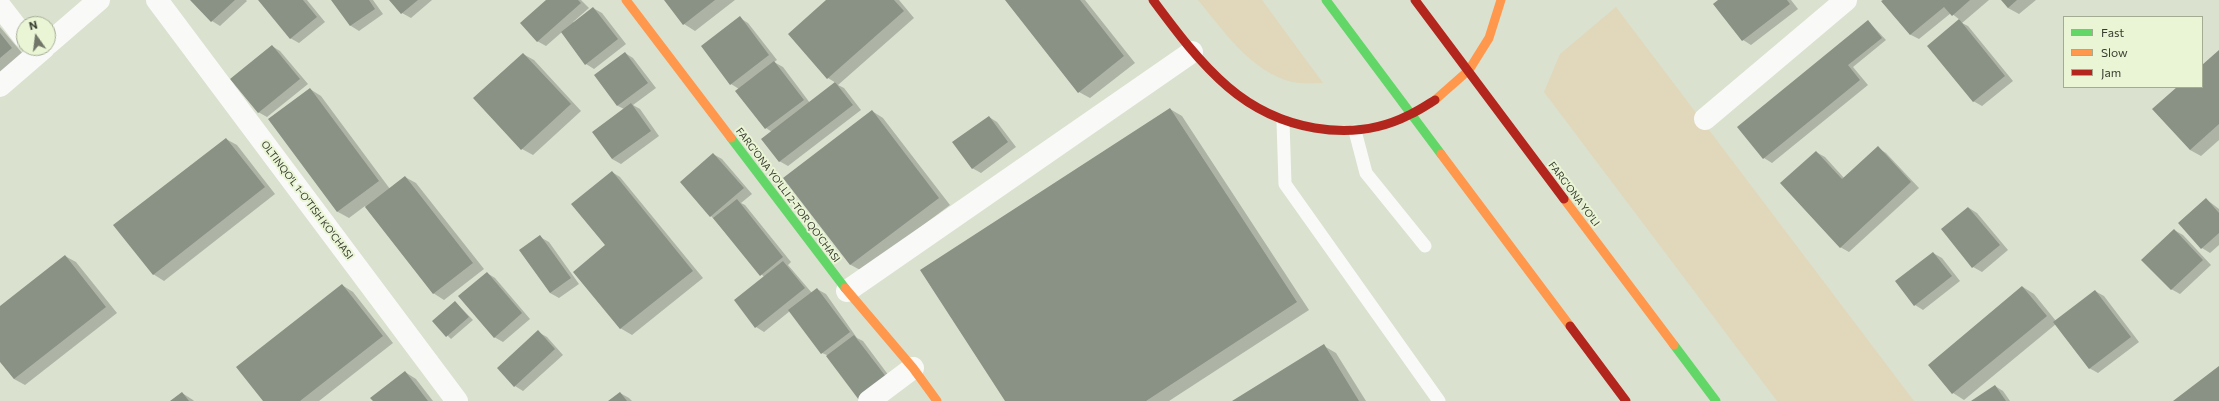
<!DOCTYPE html>
<html>
<head>
<meta charset="utf-8">
<style>
	body { margin:0 }
	#map { position:relative; width:2219px; height:401px; overflow:hidden; background:#dae1cf; font-family:Commissioner,sans-serif }
	canvas { display:block }
	.legend { position:absolute; left:2063px; top:16px; width:140px; height:72px; box-sizing:border-box; background:#eaf5d5; border:1px solid #a3ab93; margin:0; padding:5px 7px; list-style:none; font-size:12px; color:#393d31 }
	.legend li { display:flex; align-items:center; gap:8px; height:20px }
	.legend b { width:20px; border:1px solid #a3ab93 }
	.north { position:absolute; left:16px; top:16px; width:40px; height:40px; box-sizing:border-box; background:#eaf5d5; border:1px solid #a3ab93; border-radius:50%; rotate:346deg; font-size:11px; font-weight:700; line-height:16px; text-align:center; color:#393d31 }
	.north::after { content:''; display:block; margin:auto; width:14px; height:18px; background:#717668; clip-path:polygon(50% 0,100% 100%,50% 72%,0 100%) }
</style>
</head>
<body>
<div id="map">
<canvas width="2219" height="401"></canvas>
<ul class="legend">
<li><b style="height:5px;background:#63d668"></b>Fast</li>
<li><b style="height:5px;background:#ff974d"></b>Slow</li>
<li><b style="height:5px;background:#b3261e"></b>Jam</li>
</ul>
<div class="north">N</div>
</div>
<script>
const context = document.querySelector('canvas').getContext('2d');
context.lineJoin = 'round';
function fill(path, color) {
  context.fillStyle = color;
  context.fill(path, 'evenodd');
}
function trace(path, color, width, dash) {
  context.strokeStyle = color;
  context.lineWidth = width;
  context.lineCap = dash ? 'butt' : 'round';
  context.setLineDash(dash || []);
  context.stroke(path);
}
function write(font, color, halo, rows, align = 'center') {
  context.font = font + ' Commissioner,sans-serif';
  context.lineWidth = 4;
  context.setLineDash([]);
  context.textBaseline = 'middle';
  context.strokeStyle = halo;
  context.fillStyle = color;
  for (const [text, x, y, turn = 0] of rows) {
    context.save();
    context.translate(x, y);
    context.rotate((+turn || 0) * Math.PI / 180);
    context.textAlign = isNaN(turn) ? turn : align;
    if (halo) context.strokeText(text, 0, 0);
    context.fillText(text, 0, 0);
    context.restore();
  }
}
const green = new Path2D(`
	M1198 0H1262L1323 83C1313 83 1302 84 1292 82 1251 72 1223 30 1198 0Z
	M1616 7 1914 401H1777L1544 92 1560 54Z`);
const shadow = new Path2D(`
	M192 0H246L247 1 220 26 212 21Z
	M259 0H307L325 22 299 43 290 38Z
	M332 0H373L383 14 359 31 351 26Z
	M390 0H432L411 18 402 13Z
	M547 0H581L589 8 573 22 574 23 593 8 602 13 626 44 594 69 586 64 562 32 546 46 537 41Z
	M665 0H735L695 31 684 24Z
	M828 0H899L914 18 838 85 844 88 861 110 788 166 779 161 772 132 766 128 739 89 731 84 740 18 748 23 777 60 774 62 783 67 810 103 836 83 828 78Z
	M1006 0H1085L1135 63 1090 98 1079 92Z
	M1720 0H1791L1798 9 1751 45 1743 40Z
	M1884 0H1989L1962 23 1968 26 2013 81 1982 106 1973 101 1928 46 1960 20 1951 13 1919 39 1911 35 1882 2Z
	M2002 0H2036L2019 14 2008 8Z
	M1868 21 1886 40 1853 67 1868 85 1772 163 1764 158Z
	M0 27 23 54 0 73Z
	M272 46 280 51 308 84 267 117 258 112Z
	M2219 51V140L2201 156 2190 150 2179 87H2202V66Z
	M625 53 633 58 656 88 633 105 640 109 659 136 621 164 612 159 624 109 618 106Z
	M523 54 534 60 581 111 533 155 522 149 475 98Z
	M310 89 321 96 390 189 405 177 416 183 484 269 444 300 433 293 365 206 349 218 338 212 269 119Z
	M1170 109 1182 116 1309 310 1169 401H1006Z
	M872 111 883 118 950 205 862 271 851 265 784 178Z
	M989 117 997 122 1016 147 981 173 972 168Z
	M226 139 237 145 275 194 164 281 153 274Z
	M1878 148 1886 153 1919 188 1849 252 1840 247 1816 152 1825 157 1844 178Z
	M713 154 722 159 752 194 741 203 745 205 791 262 788 265 812 293 817 289 826 294 857 338 863 341 895 384 822 353 790 311 764 332 756 327 764 277 711 216Z
	M612 172 620 177 703 278 632 335 620 328Z
	M2206 199 2219 209V245L2210 253 2202 248Z
	M1969 208 1977 213 2008 250 1982 272 1973 267Z
	M2174 230 2183 235 2211 265 2180 294 2171 289Z
	M540 237 549 242 579 284 559 298 550 293Z
	M1933 253 1942 258 1960 281 1923 310 1915 305Z
	M65 256 76 262 117 313 25 385 14 379 0 361V307Z
	M487 273 495 278 530 319 503 342 494 337Z
	M342 285 353 292 393 343 319 401H264Z
	M2023 287 2034 294 2056 321 2095 291 2104 296 2139 342 2098 373 2089 368 2056 324 1964 400 1953 393 1929 365Z
	M455 302 473 320 451 339 433 321Z
	M538 332 547 337 563 355 523 391 515 386Z
	M1324 346 1336 353 1366 401H1234Z
	M405 372 416 379 433 401H374Z
	M1995 386 2003 391 2010 401H1972Z
	M182 393 193 400 194 401H172Z
	M620 393 629 398 632 401H610Z`);
const building = new Path2D(`
	M190 0H235L211 22Z
	M258 0H303L317 17 290 39Z
	M331 0H369L375 9 350 26Z
	M389 0H418L401 14Z
	M546 0H578L581 3 537 42 520 23Z
	M664 0H715L683 25Z
	M826 0H894L904 11 827 79 788 34Z
	M1005 0H1080L1124 56 1078 93Z
	M1718 0H1787L1790 4 1742 41 1713 4Z
	M1883 0H1970L1952 16 1944 7 1910 35 1881 1Z
	M2001 0H2017L2008 8Z
	M593 7 618 39 585 65 561 32Z
	M740 16 769 55 730 85 701 46Z
	M1959 19 2005 76 1973 102 1927 46Z
	M1868 20 1882 38 1848 65 1860 80 1763 159 1737 127Z
	M0 33 12 48 0 58Z
	M272 45 300 79 258 113 230 79Z
	M2219 50V124L2190 150 2152 109 2177 87H2202V65Z
	M625 52 648 83 617 106 594 75Z
	M523 53 571 104 521 150 473 98Z
	M774 61 804 100 765 129 735 91Z
	M835 82 853 105 779 162 761 139Z
	M310 88 379 181 337 212 268 119Z
	M631 103 651 131 612 159 592 132Z
	M1170 108 1297 302 1146 401H1005L920 270Z
	M872 110 939 198 850 265 783 178Z
	M989 116 1008 142 972 169 952 142Z
	M226 138 265 187 153 275 113 225Z
	M1878 146 1911 182 1840 248 1780 183 1816 151 1842 179Z
	M713 153 744 188 710 217 680 182Z
	M612 171 693 271 620 329 573 272 605 245 571 204Z
	M405 176 473 263 433 294 365 207Z
	M2206 198 2219 213V233L2201 249 2178 223Z
	M737 199 783 257 760 276 713 218Z
	M1968 207 2000 245 1972 268 1941 229Z
	M2174 229 2203 260 2171 290 2141 260Z
	M540 235 571 278 550 293 519 250Z
	M1933 252 1952 276 1914 306 1895 281Z
	M65 255 106 307 14 379 0 362V306Z
	M783 261 805 288 755 328 734 300Z
	M487 272 522 313 494 338 458 296Z
	M342 284 383 336 300 401H263L236 367Z
	M2022 286 2047 316 1952 394 1928 365Z
	M817 288 850 332 821 354 788 310Z
	M2095 290 2131 337 2089 369 2053 322Z
	M455 301 469 317 446 337 432 321Z
	M538 330 555 349 514 387 497 368Z
	M854 335 887 378 859 400 826 356Z
	M1324 344 1359 401H1232Z
	M2219 366V401H2173Z
	M405 371 428 401H373L370 398Z
	M1995 385 2006 401H1971Z
	M182 392 189 401H170Z
	M620 392 627 401H608Z`);
const lane = new Path2D(`
	M1283 121 1285 184 1439 401
	M1355 131 1366 173 1425 246`);
const street = new Path2D(`
	M157 0 457 401
	M0 6 24 37
	M48 44 99 0
	M0 86 44 48
	M1705 119 1846 0
	M847 291 1192 52
	M869 401 913 368`);
const fast = new Path2D(`
	M1326 0 1441 154
	M731 138 845 288
	M1674 345 1716 401`);
const slow = new Path2D(`
	M626 0 731 138
	M1435 100 1469 70 1489 38 1501 0
	M1441 154 1570 326
	M1564 199 1674 345
	M845 288 913 368 937 401`);
const jam = new Path2D(`
	M1153 0C1176 31 1199 62 1228 87 1277 129 1350 145 1409 115 1418 111 1427 105 1435 100
	M1415 0 1564 199
	M1570 326 1626 401`);
const streetNames = [
	["FARG'ONA YO'LI",1574,194,53],
	["FARG'ONA YO'LLI 2-TOR QO'CHASI",788,195,53],
	["OLTINQO'L 1-O'TISH KO'CHASI",307,200,53]
];
fill(green, '#e1d7bb');
fill(shadow, '#0003');
fill(building, '#8a9185');
trace(lane, '#f9faf8', 13);
trace(street, '#f9faf8', 22);
trace(fast, '#63d668', 9);
trace(slow, '#ff974d', 9);
trace(jam, '#b3261e', 9);
write('10px', '#393d31', '#eaf5d5', streetNames);
</script>
</body>
</html>
